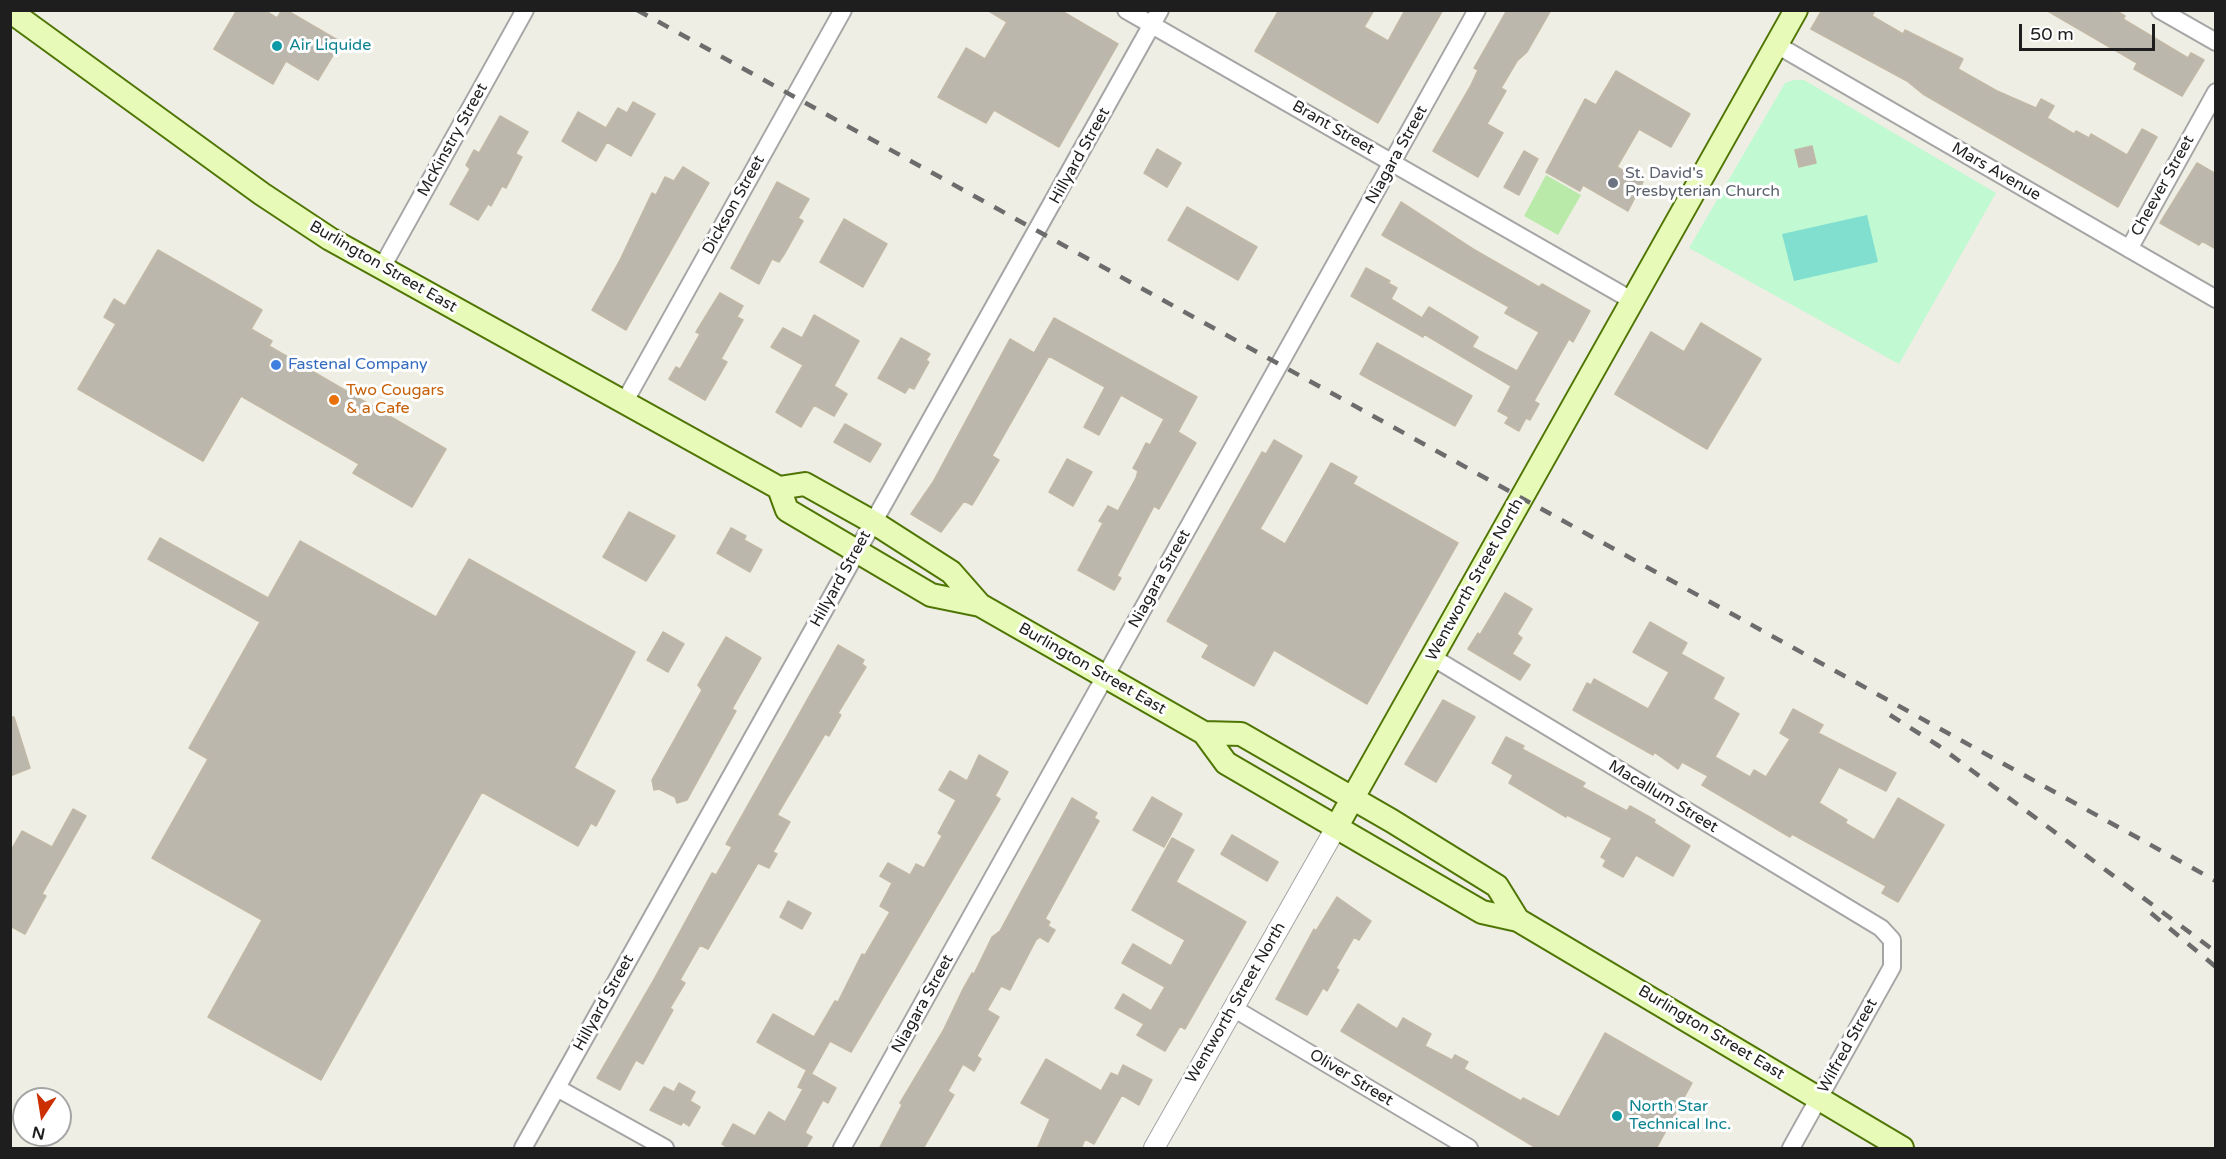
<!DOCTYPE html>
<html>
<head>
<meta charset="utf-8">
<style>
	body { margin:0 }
	#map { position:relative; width:2226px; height:1159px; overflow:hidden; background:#efeee4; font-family:"Varela Round",sans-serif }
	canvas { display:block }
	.frame { position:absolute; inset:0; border:12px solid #1e1e1e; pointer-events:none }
	.north { position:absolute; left:12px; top:1087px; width:60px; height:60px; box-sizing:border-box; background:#fff; border:2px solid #a5a5a5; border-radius:50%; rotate:192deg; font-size:16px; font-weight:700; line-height:24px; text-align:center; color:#1e1e1e }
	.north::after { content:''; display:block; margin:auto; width:21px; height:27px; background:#cc3000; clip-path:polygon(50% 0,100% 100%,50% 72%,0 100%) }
	.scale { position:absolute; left:2019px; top:24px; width:136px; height:27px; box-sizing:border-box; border:3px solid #1e1e1e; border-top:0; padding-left:8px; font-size:18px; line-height:21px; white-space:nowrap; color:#1e1e1e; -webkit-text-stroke:4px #fff; paint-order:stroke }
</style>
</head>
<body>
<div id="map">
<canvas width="2226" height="1159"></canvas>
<div class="frame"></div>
<div class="north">N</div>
<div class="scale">50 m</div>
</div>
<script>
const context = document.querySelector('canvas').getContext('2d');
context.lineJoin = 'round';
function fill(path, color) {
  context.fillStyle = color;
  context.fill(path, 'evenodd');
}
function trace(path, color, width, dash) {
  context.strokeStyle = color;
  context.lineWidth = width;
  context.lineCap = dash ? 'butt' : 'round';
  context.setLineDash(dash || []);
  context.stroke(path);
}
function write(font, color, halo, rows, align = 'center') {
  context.font = font + ' "Varela Round",sans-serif';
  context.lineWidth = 6;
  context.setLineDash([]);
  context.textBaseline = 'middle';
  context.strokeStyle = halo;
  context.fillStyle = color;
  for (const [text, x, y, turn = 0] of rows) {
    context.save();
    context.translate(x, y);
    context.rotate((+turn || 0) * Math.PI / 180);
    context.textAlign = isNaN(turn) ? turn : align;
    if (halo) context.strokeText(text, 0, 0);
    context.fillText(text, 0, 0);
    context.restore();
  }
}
const grass = new Path2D(`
	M1546 175 1581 195 1558 235 1524 216Z`);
const park = new Path2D(`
	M1794 80H1804L1996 193 1899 364 1689 248 1785 83Z`);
const pitch = new Path2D(`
	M1867 215 1878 262 1794 281 1782 234Z`);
const building = new Path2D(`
	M237 10H264L277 18 282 10H286L341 42 318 80 286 61 273 84 214 49Z
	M987 10H1060L1118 44 1059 147 994 110 986 123 938 97 966 48 985 59 1007 22Z
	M1279 10H1374L1364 27 1388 41 1405 10H1443L1378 123 1255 51Z
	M1507 10H1551L1527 52 1517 61 1501 88 1506 91 1487 124 1503 133 1478 177 1433 151 1470 87 1478 70 1474 68Z
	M1822 10H1875L1872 16 1903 34 1905 30 1963 59 1958 69 1997 91 2036 108 2041 99 2054 106 2047 118 2074 134 2076 131 2089 138 2091 134 2127 155 2142 129 2157 137 2118 207 1923 94 1907 81 1811 29Z
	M2046 10H2115L2125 16 2123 19 2188 58 2191 53 2204 60 2182 96 2134 69 2137 63Z
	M1616 71 1690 114 1671 147 1639 129 1617 167 1643 182 1628 211 1583 185 1580 191 1546 172 1585 99 1596 105Z
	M633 102 655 114 631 156 607 142 596 161 562 141 578 112 606 128 618 108 627 113Z
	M500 116 528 132 517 151 516 154 522 157 506 188 502 186 491 206 488 204 478 220 450 204 470 169 466 165 474 150 479 153Z
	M1812 146 1816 163 1799 167 1795 150Z
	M1157 149 1181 163 1167 187 1144 173Z
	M1524 151 1538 159 1519 195 1504 187Z
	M2197 163 2216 174V249L2202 241 2199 245 2160 223Z
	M683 167 709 183 626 330 592 310 620 260 652 193 656 195 665 177 674 181Z
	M777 182 809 199 798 218 803 221 785 253 779 262 772 259 759 284 731 268Z
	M1401 202 1473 249 1539 287 1542 284 1590 311 1573 342 1569 339 1543 385 1534 401 1539 404 1530 420 1526 418 1519 431 1505 423 1509 417 1498 411 1511 386 1424 334 1423 337 1351 296 1366 268 1390 281 1388 283 1397 288 1391 299 1422 318 1429 307 1478 337 1472 347 1517 371 1539 332 1505 313 1509 307 1382 235Z
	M1187 207 1257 247 1238 280 1168 240Z
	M844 219 887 244 863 287 820 262Z
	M158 250 262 310 251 329 272 341 269 346 446 449 412 507 353 473 359 464 241 396 203 461 78 389 116 324 104 317 114 299 125 306Z
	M720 293 743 306 737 317 743 320 721 359 727 362 705 400 669 379 676 367 680 369 700 334 696 332Z
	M814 315 859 341 834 386 847 394 834 416 814 405 801 427 776 412 803 365 771 347 783 328 802 338Z
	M1054 318 1197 397 1178 432 1196 443 1159 509 1154 506 1117 576 1121 578 1114 590 1078 570 1103 523 1099 521 1108 506 1118 511 1136 478 1138 471 1133 468 1139 457 1146 443 1150 445 1164 419 1121 395 1099 435 1084 427 1105 387 1049 356 992 456 999 460 972 505 964 501 941 532 911 514 933 482 1010 339 1034 353Z
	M1701 323 1761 359 1707 449 1615 394 1651 332 1684 352Z
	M901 338 930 354 926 360 929 362 914 389 909 387 905 393 878 378Z
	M1377 343 1472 396 1455 426 1360 374Z
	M845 424 881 444 870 462 834 442Z
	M1274 440 1302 456 1260 529 1285 544 1331 463 1357 477 1353 484 1458 543 1367 704 1274 650 1254 686 1202 657 1209 645 1167 621 1262 452 1266 454Z
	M1067 459 1092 472 1073 506 1049 492Z
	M629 512 675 536 646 581 603 557Z
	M731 528 746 536 744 540 762 550 750 572 717 553Z
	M160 538 268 598 300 541 436 617 469 559 635 652 574 768 615 791 596 826 591 823 578 846 482 792 321 1080 208 1017 262 920 152 858 208 759 189 748 260 622 148 559Z
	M1505 593 1532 609 1517 634 1522 638 1512 654 1530 665 1520 680 1468 649 1478 633 1480 635Z
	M1650 622 1687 643 1681 654 1724 678 1713 699 1739 714 1715 757 1750 777 1754 770 1766 777 1790 739 1780 733 1793 709 1823 725 1818 733 1896 773 1886 791 1839 767 1819 803 1847 820 1845 823 1874 840 1898 798 1944 825 1898 902 1882 893 1886 886 1792 834 1790 837 1702 785 1708 776 1682 762 1678 769 1654 752 1653 755 1573 710 1587 683 1591 685 1594 679 1648 709 1669 672 1633 652Z
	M663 632 684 644 668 672 647 660Z
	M726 637 761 658 732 709 736 711 687 800 677 803 675 797 659 789 654 790 652 780 702 690 698 685Z
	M838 645 864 660 862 664 866 667 838 713 841 715 829 736 825 734 777 815 790 822 773 852 777 854 769 868 758 863 708 949 700 945 680 980 685 983 670 1008 673 1010 643 1064 636 1060 620 1090 597 1078 652 983 712 873 716 875 732 847 726 844Z
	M1443 700 1475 717 1436 782 1405 764Z
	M10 717H14L30 768 10 776Z
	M1506 737 1524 746 1522 749 1585 783 1582 787 1627 811 1630 806 1655 820 1654 823 1690 846 1673 876 1636 855 1623 877 1603 866 1606 860 1601 857 1612 838 1567 815 1566 817 1509 783 1513 775 1492 763Z
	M979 755 1008 772 995 796 1000 799 851 1052 830 1041 812 1073 757 1042 773 1014 814 1037 835 1001 838 1002 862 954 865 955 890 912 880 906 892 883 880 876 888 863 910 875 916 864 924 868 942 836 938 833 956 800 939 790 950 771 967 781Z
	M1152 797 1182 814 1164 847 1133 830Z
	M1072 798 1097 813 1094 818 1099 821 1045 919 1050 922 1048 926 1055 930 1048 942 1040 937 1036 940 1010 990 1001 986 987 1010 999 1017 977 1056 981 1059 974 1071 963 1064 948 1091 954 1095 923 1149H879L902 1105 900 1103 943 1031 963 989 972 973 974 974 992 937 1000 931Z
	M73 809 86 816 42 894 46 896 25 934 10 926V852L22 831 52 847Z
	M1232 835 1278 862 1267 881 1221 854Z
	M1172 838 1194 850 1176 882 1246 922 1185 1029 1180 1026 1165 1051 1137 1035 1144 1024 1115 1008 1123 994 1151 1011 1165 987 1122 963 1133 944 1171 966 1185 940 1132 910Z
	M1337 897 1371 921 1359 940 1354 937 1336 968 1339 970 1327 991 1323 988 1307 1015 1276 999 1314 929 1316 931Z
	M788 901 811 913 802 929 780 917Z
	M1358 1004 1397 1029 1403 1018 1431 1034 1425 1046 1452 1060 1455 1055 1468 1062 1464 1069 1521 1101 1523 1098 1559 1117 1605 1033 1692 1083 1656 1149H1538L1341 1031Z
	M1046 1059 1101 1091 1111 1073 1118 1076 1123 1065 1152 1080 1139 1105 1122 1095 1094 1144 1085 1139 1081 1149H1037L1050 1119 1021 1103Z
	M806 1071 836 1088 828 1103 823 1100 805 1133 812 1137 805 1149H730L722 1144 733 1124 755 1136 769 1112 785 1122 803 1089 798 1087Z
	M679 1083 695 1092 690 1101 700 1107 689 1126 683 1122 681 1125 650 1110 664 1087 674 1092Z`);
const minor = new Path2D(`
	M1126 10 1633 301
	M2160 10 2216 42
	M1777 45 2216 299
	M2129 249 2216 92
	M381 269 525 10
	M625 401 843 10
	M1432 657 1881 928 1892 940V967L1791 1148
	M1233 1008 1469 1148
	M557 1088 665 1148
	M523 1148 1160 10
	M842 1148 1477 10`);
const tertiary = new Path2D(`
	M1154 1148 1337 826`);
const secondary = new Path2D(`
	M10 11 262 194 330 239 779 488 805 484 873 522 951 572 980 605 1204 733 1226 763 1482 912 1518 920 1902 1148
	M779 488 787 510 931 595 980 605
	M1204 733 1241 734 1392 821 1497 886 1518 920
	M1337 826 1796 10`);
const rail = new Path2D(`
	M637 10 2216 881
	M1890 715 1939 746 2216 952
	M2151 913 2216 967`);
const markers = [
	[277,46,6,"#0f9aa8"],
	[1613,183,6,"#6b7280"],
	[276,365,6,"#3f7fe0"],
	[334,400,6,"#e8710a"],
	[1617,1116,6,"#0f9aa8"]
];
const cultureNames = [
	["Air Liquide",289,46],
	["North Star",1629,1107],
	["Technical Inc.",1629,1125]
];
const streetNames = [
	["Brant Street",1333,128,30],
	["McKinstry Street",453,140,-61],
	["Niagara Street",1397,155,-61],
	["Hillyard Street",1080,156,-61],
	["Mars Avenue",1996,172,30],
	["Cheever Street",2163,186,-61],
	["Dickson Street",734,205,-61],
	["Burlington Street East",383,267,30],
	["Hillyard Street",841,579,-61],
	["Niagara Street",1160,579,-61],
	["Wentworth Street North",1475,580,-61],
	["Burlington Street East",1092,669,30],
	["Macallum Street",1663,797,31],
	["Hillyard Street",604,1003,-61],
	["Wentworth Street North",1236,1003,-60],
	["Niagara Street",923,1004,-61],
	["Burlington Street East",1711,1033,31],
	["Wilfred Street",1848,1046,-61],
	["Oliver Street",1351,1078,31]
];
const worshipNames = [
	["St. David's",1625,174],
	["Presbyterian Church",1625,192]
];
const shopNames = [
	["Fastenal Company",288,365]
];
const foodNames = [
	["Two Cougars",346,391],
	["& a Cafe",346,409]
];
fill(grass, '#baeaa9');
fill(park, '#c1f9d2');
fill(pitch, '#81dfd0');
fill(building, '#bcb7ad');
trace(building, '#c1b8a6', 1.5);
trace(minor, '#a5a5a5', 20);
trace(tertiary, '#a5a5a5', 22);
trace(secondary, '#4f7604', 26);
trace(minor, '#fff', 16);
trace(tertiary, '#fff', 20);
trace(secondary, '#e7fab7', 22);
trace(rail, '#6c6c6c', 4.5, [12, 12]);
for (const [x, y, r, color] of markers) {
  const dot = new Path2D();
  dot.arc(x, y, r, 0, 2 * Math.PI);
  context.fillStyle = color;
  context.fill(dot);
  trace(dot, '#fff', 2);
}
write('16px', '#0d838f', '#fff', cultureNames, 'left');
write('16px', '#1e1e1e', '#fff', streetNames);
write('16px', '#5b616d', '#fff', worshipNames, 'left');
write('16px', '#366cbe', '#fff', shopNames, 'left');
write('16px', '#c56008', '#fff', foodNames, 'left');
</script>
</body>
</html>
